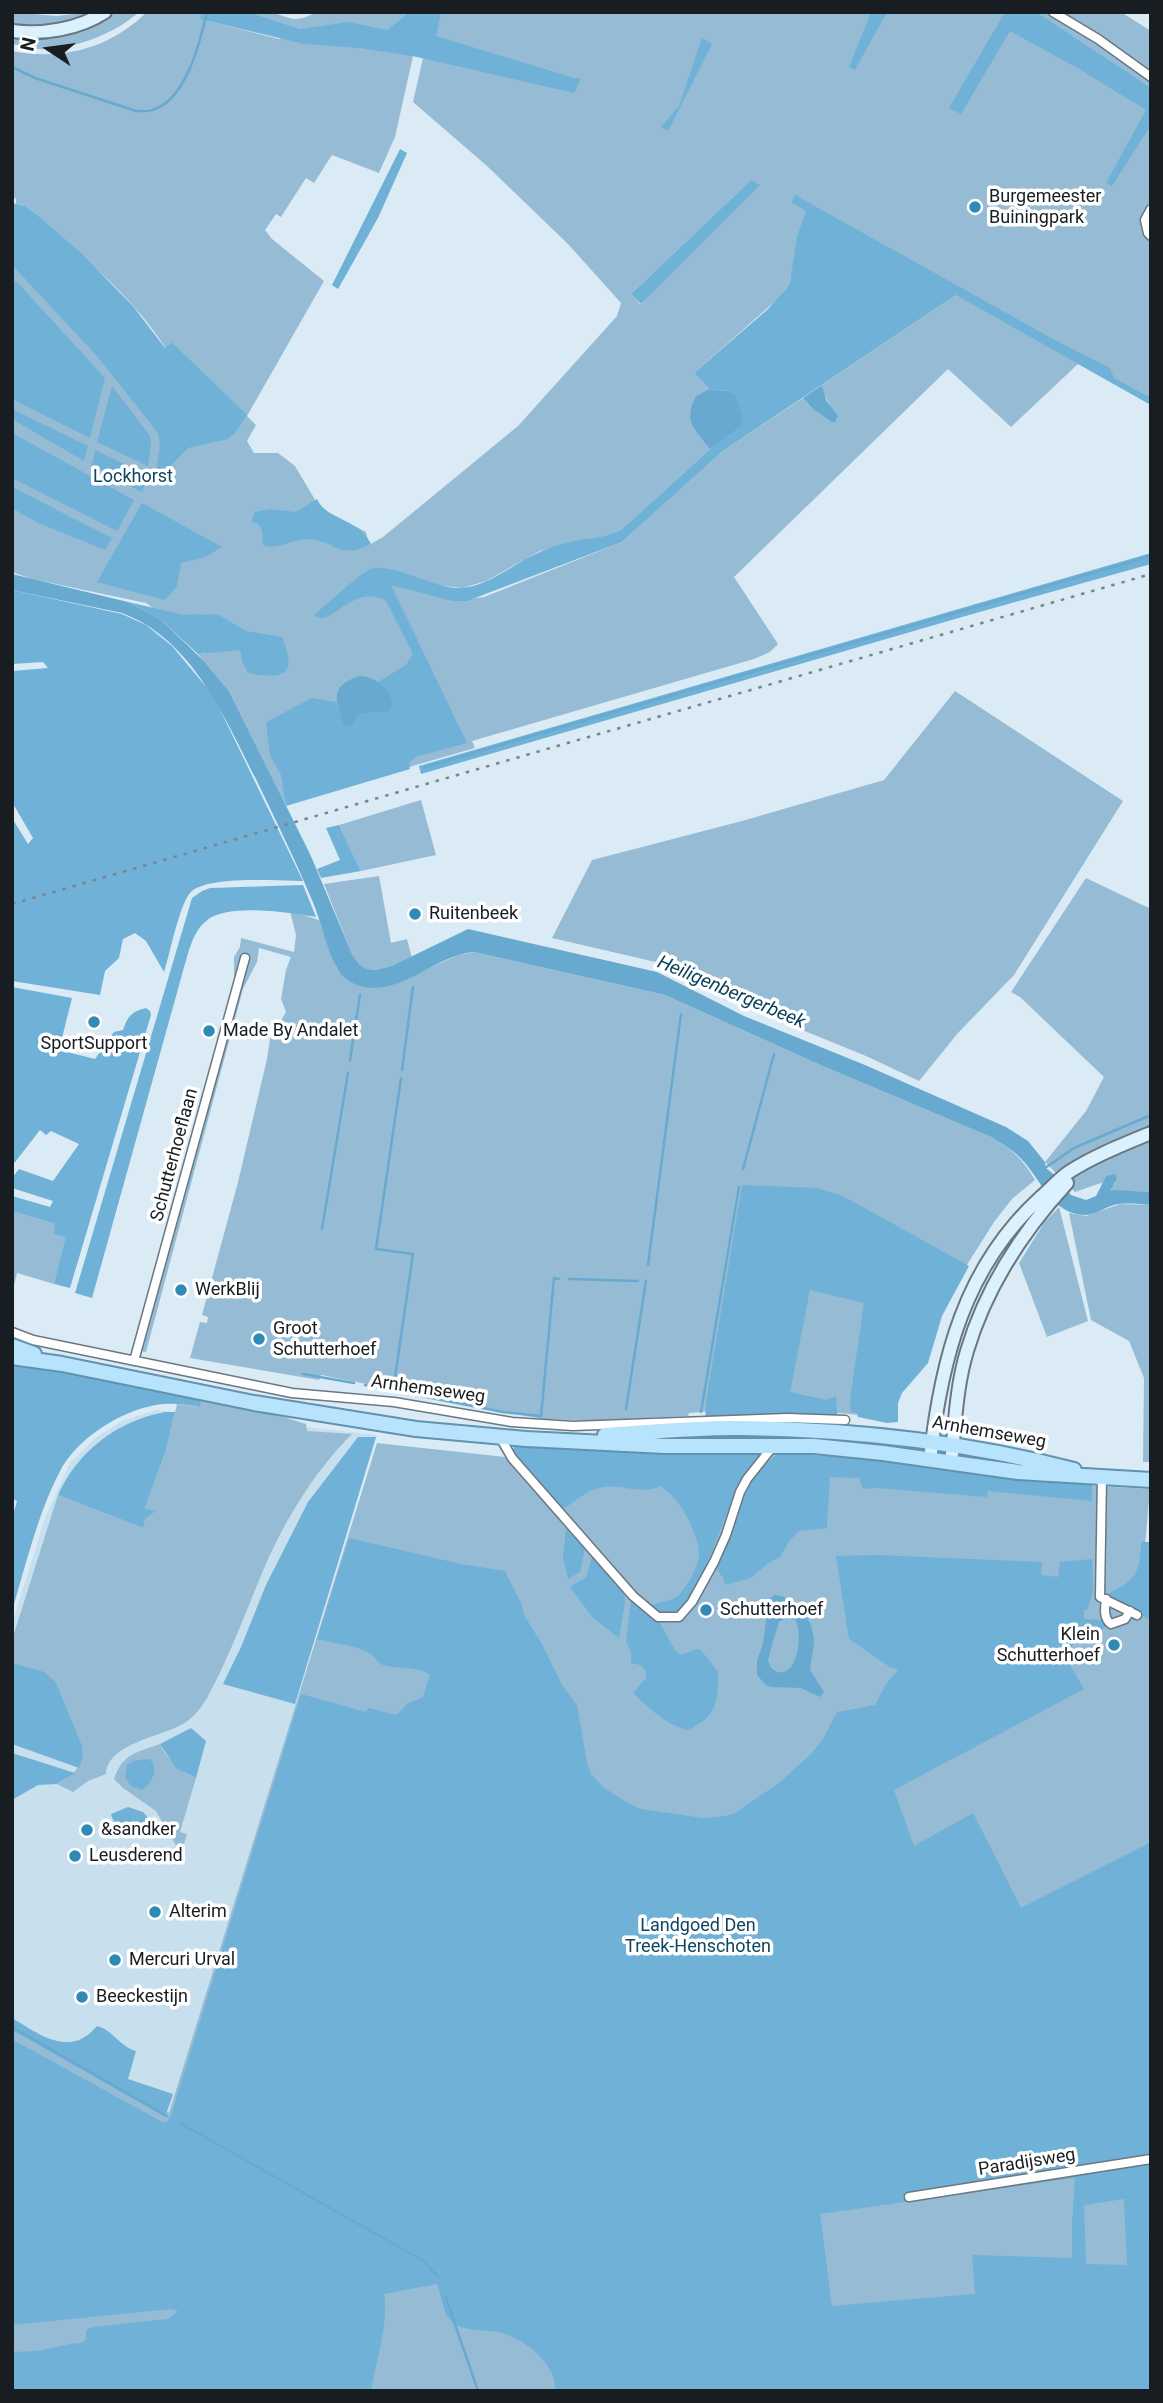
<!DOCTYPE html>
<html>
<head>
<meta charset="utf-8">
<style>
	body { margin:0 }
	#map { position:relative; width:1163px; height:2403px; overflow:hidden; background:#dbebf5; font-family:Roboto,sans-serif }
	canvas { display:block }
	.frame { position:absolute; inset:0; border:14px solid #171d20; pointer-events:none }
	.north { position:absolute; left:14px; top:14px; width:70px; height:70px; -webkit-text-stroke:5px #fff; paint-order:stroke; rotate:283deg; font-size:19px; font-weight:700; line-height:28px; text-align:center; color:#171d20 }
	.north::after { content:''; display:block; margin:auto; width:24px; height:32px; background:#171d20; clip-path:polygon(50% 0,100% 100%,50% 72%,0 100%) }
</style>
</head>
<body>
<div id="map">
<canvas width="1163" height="2403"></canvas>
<div class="frame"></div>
<div class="north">N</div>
</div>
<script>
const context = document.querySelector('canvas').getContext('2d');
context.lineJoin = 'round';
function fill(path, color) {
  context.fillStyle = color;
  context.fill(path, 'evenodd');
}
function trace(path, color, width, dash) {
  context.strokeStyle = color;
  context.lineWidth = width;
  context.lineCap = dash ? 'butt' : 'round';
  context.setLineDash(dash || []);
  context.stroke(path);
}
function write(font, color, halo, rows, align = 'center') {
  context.font = font + ' Roboto,sans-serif';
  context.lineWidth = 7;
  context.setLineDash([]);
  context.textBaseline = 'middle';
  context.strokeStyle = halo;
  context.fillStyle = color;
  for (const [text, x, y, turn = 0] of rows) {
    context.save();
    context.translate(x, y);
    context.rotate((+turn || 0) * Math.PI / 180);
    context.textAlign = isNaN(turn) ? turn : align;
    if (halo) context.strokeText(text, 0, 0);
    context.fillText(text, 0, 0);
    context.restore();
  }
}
const built = new Path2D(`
	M156 1410 377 1435 171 2117 12 2028V1624L45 1518 70 1463 95 1438 122 1421Z`);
const green = new Path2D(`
	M12 12 56 16 92 12C68 25 39 28 12 25Z
	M116 12H139C114 34 79 47 46 49 35 50 23 46 12 44V37C50 35 84 35 116 12Z
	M147 12H202L201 19 279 39 301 29 249 12C255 12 261 12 267 12 290 15 290 26 317 12H1121L1151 31V405L1078 364 1011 427 948 369 734 577 778 644 770 652 754 659 472 741 475 748 288 802 285 800 286 806 229 691 198 654H205L185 631 146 603 32 579 12 572V205L165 352 225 394 172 342 166 349C133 295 79 255 35 213L25 206 16 204V199L12 195V51C63 61 110 48 147 12ZM413 56 423 58 413 102 487 166 568 244 621 303 617 316 518 426 383 537 369 545 366 532 320 508 295 466 278 453H254L247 441 256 425 247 416 324 281 272 239 265 230 276 214 281 217 306 178 314 183 332 155 379 173 395 137ZM751 180 641 304H640L631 294ZM792 272 956 295 822 385 824 395 831 407 813 409 803 398 723 451 622 542 484 597 452 601 383 569 443 586 463 588 486 581 540 551 568 543 612 535 622 529 710 449 694 429 696 396 709 389 694 373 780 297 790 282Z
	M955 691 1123 801 1014 975 958 1033 919 1081 866 1056 746 1007 660 963 552 938 592 860 742 821 884 780Z
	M421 800 436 855 361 871 339 825Z
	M379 876 391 943 407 939 412 958C400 963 368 977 357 965 355 962 354 958 352 954L324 884Z
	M1086 878 1151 909V1192L1113 1191 1111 1188 1115 1183 1106 1176 1104 1182 1075 1192 1045 1162 1086 1111 1104 1077 1020 997 1011 992Z
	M290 911 319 920 337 969 410 977 458 955 474 952 665 995 818 1064 991 1137C1013 1150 1022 1158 1035 1180L1012 1199 994 1222 955 1284 920 1328 893 1419C825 1410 756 1406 689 1413L688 1416 623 1419 622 1422 542 1419 402 1393V1391L321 1375 319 1380 190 1358 200 1322 207 1323 208 1317 202 1315 238 1182 267 1059 270 1039 286 1012 281 999 286 970 291 957 259 948 257 962 243 989 146 1352 132 1350 234 980V957L240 947 241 938 294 952 296 935Z
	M1120 1204 1151 1205V1462H1143L1144 1378 1129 1341 1091 1320 1069 1213 1086 1216Z
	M1059 1207 1088 1321 1047 1337 1019 1263 1044 1223Z
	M12 1211 55 1224 67 1237 54 1284 17 1273 12 1293Z
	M203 1397 262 1410 306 1424 307 1431 352 1434C315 1471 286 1518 265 1566 246 1611 230 1656 207 1698 202 1706 195 1716 186 1722 164 1737 108 1742 106 1774L88 1781 73 1792 57 1784C75 1775 83 1766 82 1745L56 1682 12 1663V1640L58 1495 143 1528 144 1522 154 1511 145 1508 166 1450 177 1404 200 1407Z
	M377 1443 505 1457 498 1446 552 1452 800 1455 1077 1485 1150 1489 1139 1612 1151 1618V2391H210L81 2350 12 2354V2129L85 2081 12 2039V2023L169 2113Z
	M160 1744C167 1759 180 1772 196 1778L180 1832 187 1834 181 1854 156 1811 123 1788 114 1779C123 1753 136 1753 160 1744Z`);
const forest = new Path2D(`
	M202 12H249L301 29 348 22 387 30 405 16 406 12H441L436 36 574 78H581L574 93 413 56 359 48 304 44 200 19Z
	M871 12H887L855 70 849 67Z
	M1005 12H1036L1151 88V125L1112 186 1106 183 1146 110 1081 70 1010 31 961 114 949 108Z
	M702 38 712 44 668 131 661 127 679 106Z
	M400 149 407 153 378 218 338 289 332 285Z
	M751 180 760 185 641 304 631 294Z
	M795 195 1053 339 1110 368 1114 378 1147 396 1151 395V405L956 295 723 451 622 542 467 601H452L391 585 467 743 418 756 409 762 410 769 286 806 281 775 270 755 266 722 312 698 336 702 343 725 364 713H380L381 684 378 682 406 665 413 654 386 601C363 587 345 607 325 618H320L314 615C324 607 363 570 373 568 396 565 431 586 456 588 487 589 513 563 540 552 552 546 567 542 581 540 596 537 609 537 622 529L720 440 729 435 727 391 709 389 694 373 768 309 785 290 790 282 797 237 806 211 792 203Z
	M12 203 25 206 35 213 82 254 133 306 165 348 172 342 247 415 236 432 228 439 188 448 154 483 160 446 158 433 97 356 12 265Z
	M12 280 17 282 105 378 90 438 12 399Z
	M112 386 150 436 151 446 148 466 97 442Z
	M12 409 88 446 84 461 12 419Z
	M12 433 134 500 117 531 12 478Z
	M95 450 146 474 143 491 141 492 92 465Z
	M12 487 112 538 105 550 36 522 12 508Z
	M317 499C327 521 359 518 371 544 338 561 336 540 307 539 293 539 275 551 263 545 262 533 265 525 251 521L255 512 270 509 296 512Z
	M142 503 222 547 205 557 181 563 177 586 165 600 97 582Z
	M1151 553V564L969 615 421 774 419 766Z
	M12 590 122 614 146 625 172 646 213 695 303 881C279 881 205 875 190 893 179 906 170 954 164 972L146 941 135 933 123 939 119 958 105 971 100 995 12 981V818L28 844 33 838 12 802V671L48 668 43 662 12 664Z
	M128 602 184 615C195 613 206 616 217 614L246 631 282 637C298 675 284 680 248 673L242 661 240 650 198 654 160 619Z
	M339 825 361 871 321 878 317 869 340 860 326 828Z
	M303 885 316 917C290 913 226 902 205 922 192 933 188 955 183 971L92 1298 75 1293 192 898 202 891 210 888Z
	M12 987 72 998 59 1050 95 1059 114 1032 123 1030C127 1017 132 1011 146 1008L150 1011 151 1015 70 1288 54 1284 66 1237 54 1234 55 1224 12 1211V1196L50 1207 53 1201 12 1188V1178L19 1169 53 1181 79 1144 51 1131 46 1135 40 1130 12 1166Z
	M742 1185 817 1188 843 1196 969 1266 942 1316 928 1363 902 1393 898 1403V1422L887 1423 858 1417 857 1413 851 1412 850 1400 864 1303 810 1290 790 1392 826 1400 836 1396 838 1426 705 1425 706 1401Z
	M12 1358 203 1397 200 1407C188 1405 176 1403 163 1404 124 1408 76 1438 59 1473 37 1516 26 1565 12 1611V1518L17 1501 12 1499Z
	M165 1412H175L166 1450 145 1508 155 1511 145 1520 143 1528 58 1495C78 1451 117 1421 165 1412Z
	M358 1437H376L295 1704 223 1684 241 1647 266 1585 308 1502Z
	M514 1446 597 1451 765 1453C754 1467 742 1480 734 1497 722 1522 699 1594 680 1609 670 1617 661 1612 651 1606 660 1600 671 1603 680 1594 688 1584 698 1568 699 1555 700 1535 678 1495 660 1486 642 1496 619 1482 599 1488 586 1491 572 1503 561 1511L516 1458 513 1452Z
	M780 1453 878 1459 1092 1482V1501L988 1491 987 1497 877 1488 863 1489 859 1478 830 1477 827 1528 799 1531 790 1540 780 1557 767 1564 751 1578 725 1585 723 1578 714 1565C725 1529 746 1472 780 1453Z
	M566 1529 585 1548 580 1572 568 1579 563 1558Z
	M349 1538 461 1564 505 1571 522 1605 524 1615 543 1646 562 1685 577 1705 587 1763 591 1774 603 1787 626 1802 641 1809 703 1818 726 1816 735 1813 779 1783 811 1754 823 1739 837 1712 875 1705 886 1684 898 1670 890 1667 849 1639 836 1556 877 1555 1042 1562 1041 1575 1058 1577 1060 1562 1092 1559 1093 1591 1087 1610H1084V1619L1101 1620 1108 1626 1062 1651 1084 1689 894 1790 914 1846 973 1813 1021 1908 1151 1842V2228L1148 2236 1151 2244V2391H556C555 2384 554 2376 550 2370 542 2353 517 2336 498 2332 482 2329 458 2333 447 2316 445 2313 439 2290 437 2284L384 2294C389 2322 376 2362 371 2391H12V2352L37 2351 76 2343 79 2344 86 2340V2330L92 2327 168 2319 178 2311 171 2309 12 2325V2039L162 2122H167L171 2115 301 1694 366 1712 368 1708 397 1715 407 1704 423 1697 430 1675C418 1666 398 1669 383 1665 377 1662 376 1658 371 1654 359 1646 332 1643 317 1639ZM1075 2178 1072 2223V2258L972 2255 975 2294 832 2306 820 2214ZM1124 2199 1127 2265 1086 2264 1084 2205Z
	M1141 1542H1151V1620L1101 1596C1131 1585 1141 1576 1141 1542Z
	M592 1557 624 1591 625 1602 619 1638 593 1618 570 1587 586 1577Z
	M631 1600 656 1616 676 1652 681 1655 696 1649 701 1650 718 1672C718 1703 717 1716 688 1730 666 1725 649 1708 633 1693L646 1678V1671L640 1665 631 1663V1652L626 1641Z
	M12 1663 44 1672 56 1682 82 1745 83 1756 79 1768 12 1744Z
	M191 1728 206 1741 196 1778 176 1768 160 1744Z
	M12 1753 75 1773 57 1784 38 1785 12 1800Z
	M149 1759C160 1767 152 1784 142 1790L131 1786 125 1777 127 1765 133 1761Z
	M128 1807 143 1812 161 1833C143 1841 116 1834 111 1814Z
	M12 2018C39 2034 70 2059 97 2026 113 2030 119 2046 136 2051L128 2079 173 2094 165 2117 12 2030Z`);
const water = new Path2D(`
	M822 385 826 400 838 416 835 422H832L813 409 803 398Z
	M709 389 727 391 735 395 742 415V425L710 449C694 429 683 421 696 396Z
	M12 574 128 602 160 619 203 660 229 691 310 854 352 954C363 975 374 971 394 965L468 929 657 972 744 1016 865 1065 1006 1127 1028 1141 1045 1162 1046 1168 1057 1177 1071 1195 1086 1200 1096 1196 1106 1176 1115 1174 1117 1178 1111 1190 1151 1192V1205C1140 1204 1129 1203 1118 1204 1106 1206 1095 1216 1083 1215 1053 1213 1042 1183 1025 1163 1015 1151 1004 1145 991 1137L818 1064 665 995 474 952C436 955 404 994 364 987 354 985 343 979 338 970 326 949 322 923 312 900 295 859 275 819 256 779 224 717 193 640 122 613L12 590Z
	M360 676C376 677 389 688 393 704L388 712 364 713 358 716 351 726 343 725C337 701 327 686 360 676Z
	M775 1595C798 1597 814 1621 814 1643 813 1652 811 1661 810 1670L824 1692 820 1697 801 1688 771 1687 766 1685 757 1675V1661L763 1643 769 1599ZM786 1618 795 1620C805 1636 795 1688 771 1668L768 1661 770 1652 779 1622Z`);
const stream = new Path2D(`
	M12 67 35 78 136 111C141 111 148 112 152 110 186 101 200 42 207 12
	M425 767 1151 556
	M350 1060 360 995
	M402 1070 413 987
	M1045 1168 1074 1148 1151 1115
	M743 1169 774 1054
	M322 1229 348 1073
	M648 1265 681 1014
	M569 1279 638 1281
	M303 1374 354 1383
	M365 1385 503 1412 541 1416 554 1278 559 1279
	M393 1391 413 1254 376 1249 401 1078
	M626 1409 646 1281
	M701 1412 739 1187
	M12 2027 167 2116
	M180 2123 422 2260 439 2278
	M445 2295 478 2391`);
const minor = new Path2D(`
	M1053 12 1098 39 1151 77
	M1151 209 1145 220 1148 233 1151 236
	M12 1332 33 1340 292 1393 394 1402 512 1422 573 1426 787 1418 845 1420
	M134 1361 245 958
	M500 1437 512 1458 633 1596 658 1617H679L692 1602 714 1562 726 1535 740 1492 747 1479 774 1445
	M1102 1477 1100 1597 1137 1615
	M1106 1599C1105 1608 1103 1618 1111 1624L1125 1619 1130 1611
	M909 2197 1151 2159`);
const secondary = new Path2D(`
	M12 31C43 35 79 29 105 12
	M930 1460C941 1360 964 1267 1041 1197 1050 1189 1059 1179 1069 1172 1094 1156 1124 1144 1151 1133
	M951 1463C955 1426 956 1387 967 1351 986 1287 1022 1232 1067 1183`);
const primary = new Path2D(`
	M12 1346 34 1354
	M12 1357 62 1364 254 1403 416 1429 526 1439 665 1446H814L883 1453 1018 1472 1151 1480
	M605 1435C651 1432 697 1427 743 1428 854 1430 967 1442 1074 1470`);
const rail = new Path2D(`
	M12 904 1151 574`);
const markers = [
	[975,207,7,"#2f8ab7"],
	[415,914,7,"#2f8ab7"],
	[94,1022,7,"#2f8ab7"],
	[209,1031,7,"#2f8ab7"],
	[181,1290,7,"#2f8ab7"],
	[259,1339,7,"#2f8ab7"],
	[706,1610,7,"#2f8ab7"],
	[1114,1645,7,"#2f8ab7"],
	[87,1830,7,"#2f8ab7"],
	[75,1856,7,"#2f8ab7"],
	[155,1912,7,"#2f8ab7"],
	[115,1960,7,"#2f8ab7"],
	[82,1997,7,"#2f8ab7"]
];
const poiNames = [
	["Burgemeester",989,197],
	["Buiningpark",989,218],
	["Ruitenbeek",429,914],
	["Made By Andalet",223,1031],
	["SportSupport",94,1044,"center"],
	["WerkBlij",195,1290],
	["Groot",273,1329],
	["Schutterhoef",273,1350],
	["Schutterhoef",720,1610],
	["Klein",1100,1635,"right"],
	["Schutterhoef",1100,1656,"right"],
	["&sandker",101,1830],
	["Leusderend",89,1856],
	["Alterim",169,1912],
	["Mercuri Urval",129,1960],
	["Beeckestijn",96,1997]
];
const parkNames = [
	["Lockhorst",133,477],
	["Landgoed Den",698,1926],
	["Treek-Henschoten",698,1947]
];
const streetNames = [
	["Schutterhoeflaan",175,1155,-75],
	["Arnhemseweg",428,1390,8],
	["Arnhemseweg",989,1433,10],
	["Paradijsweg",1027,2163,-9]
];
const waterNames = [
	["Heiligenbergerbeek",731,993,23]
];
fill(built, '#c8dfed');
fill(green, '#95bcd4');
fill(forest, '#70b1d7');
fill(water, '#68aacf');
trace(stream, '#68aacf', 2.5);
trace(minor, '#6a7881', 11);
trace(secondary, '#6a7881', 16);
trace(primary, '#6192ae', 18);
trace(minor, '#fff', 8);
trace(secondary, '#dcf1fe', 12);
trace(primary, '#b8e3fc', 14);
trace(rail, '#7a858b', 2.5, [3.5, 7]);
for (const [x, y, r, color] of markers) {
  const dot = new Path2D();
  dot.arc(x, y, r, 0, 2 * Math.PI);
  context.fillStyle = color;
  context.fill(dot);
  trace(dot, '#fff', 2.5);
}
write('18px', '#171d20', '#fff', poiNames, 'left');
write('18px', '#0f455f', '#fff', parkNames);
write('18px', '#171d20', '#fff', streetNames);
write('italic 19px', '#063f59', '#fff', waterNames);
</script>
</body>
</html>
